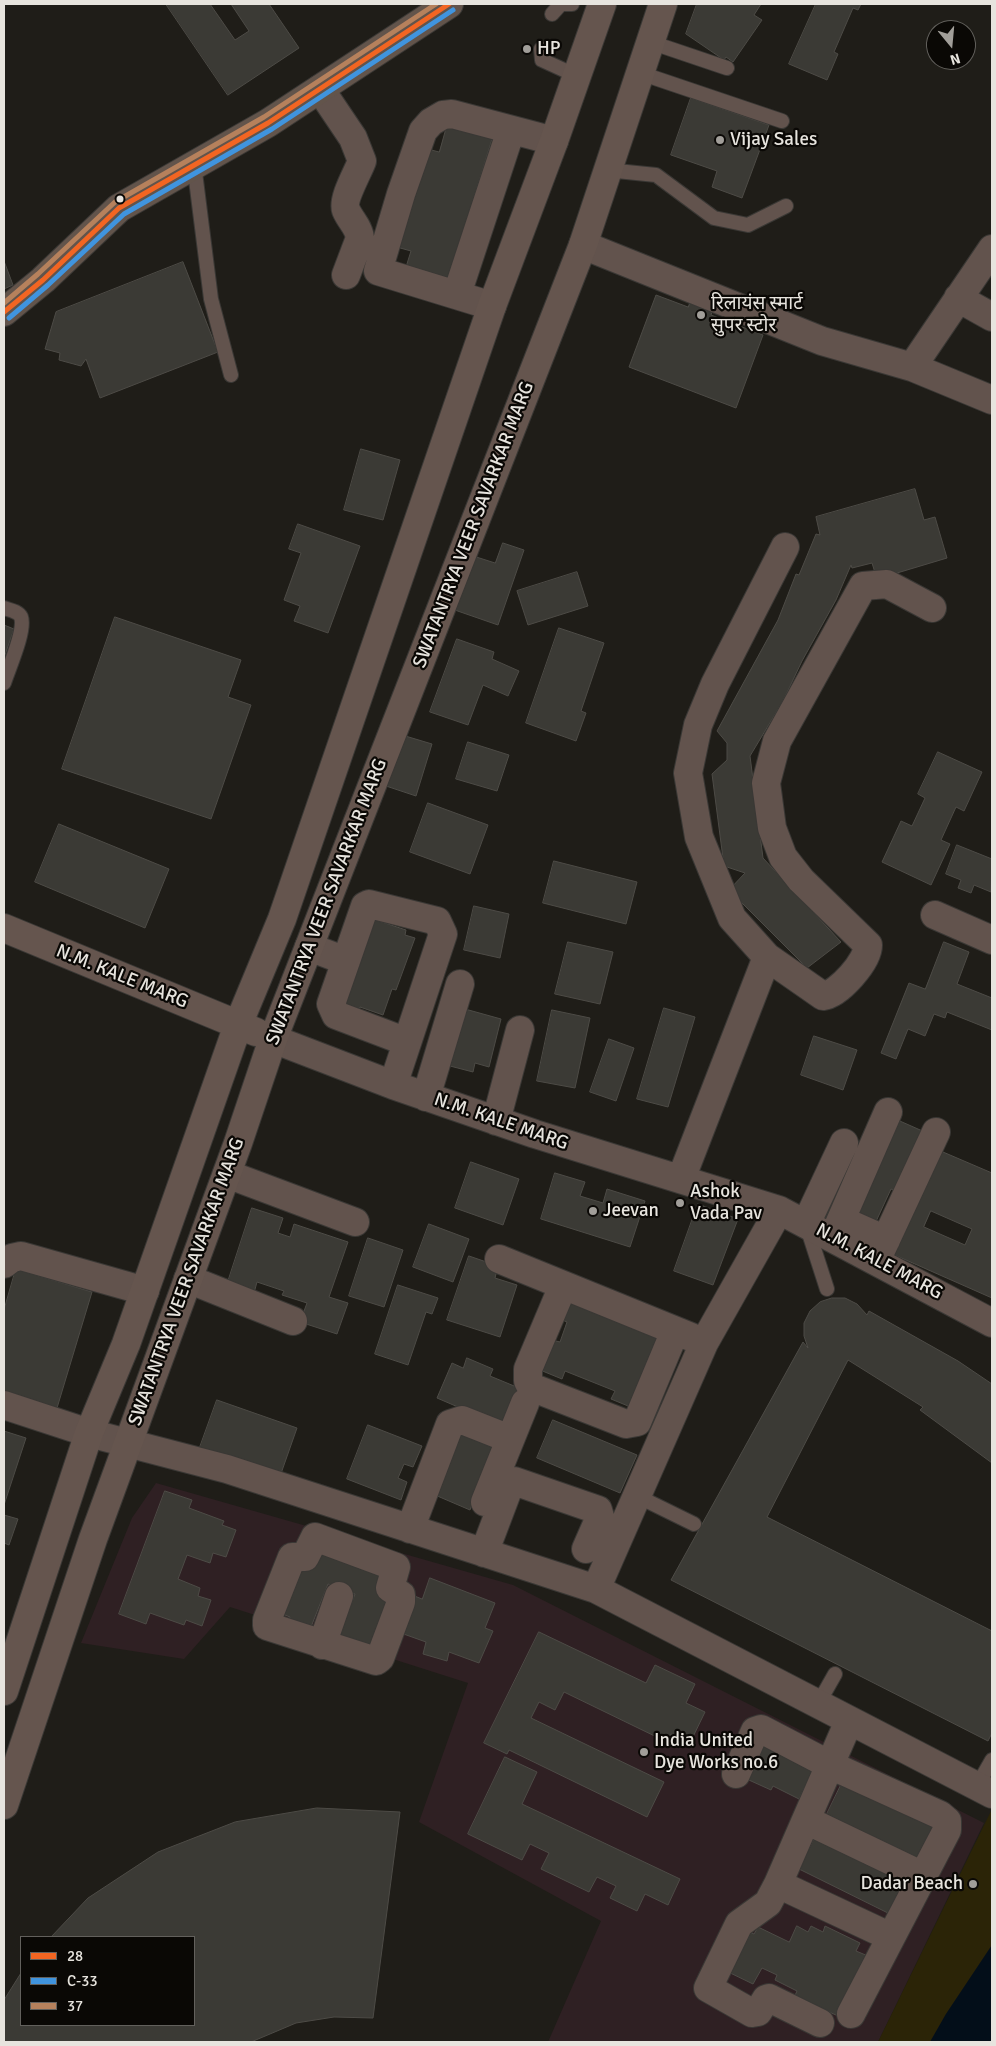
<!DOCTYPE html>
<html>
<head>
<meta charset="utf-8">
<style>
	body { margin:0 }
	#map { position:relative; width:996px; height:2046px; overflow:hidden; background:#1f1d18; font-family:Signika,sans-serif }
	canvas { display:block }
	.frame { position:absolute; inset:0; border:5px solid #e7e4de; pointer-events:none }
	.legend { position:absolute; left:20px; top:1936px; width:175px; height:90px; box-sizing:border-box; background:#0a0805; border:1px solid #62605c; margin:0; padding:6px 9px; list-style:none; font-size:15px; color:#e7e4de }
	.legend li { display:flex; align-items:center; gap:10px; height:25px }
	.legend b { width:25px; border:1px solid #62605c }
	.north { position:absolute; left:926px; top:20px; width:50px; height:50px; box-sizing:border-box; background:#0a0805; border:1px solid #62605c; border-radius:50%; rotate:163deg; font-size:14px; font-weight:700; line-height:20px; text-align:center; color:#e7e4de }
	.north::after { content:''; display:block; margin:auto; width:18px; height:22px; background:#a19e99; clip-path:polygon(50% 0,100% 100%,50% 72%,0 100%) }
</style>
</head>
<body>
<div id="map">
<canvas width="996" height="2046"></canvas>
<div class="frame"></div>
<ul class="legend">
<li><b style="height:6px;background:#f26522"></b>28</li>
<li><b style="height:6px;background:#4094de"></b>C-33</li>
<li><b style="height:6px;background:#b6815c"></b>37</li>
</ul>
<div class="north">N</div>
</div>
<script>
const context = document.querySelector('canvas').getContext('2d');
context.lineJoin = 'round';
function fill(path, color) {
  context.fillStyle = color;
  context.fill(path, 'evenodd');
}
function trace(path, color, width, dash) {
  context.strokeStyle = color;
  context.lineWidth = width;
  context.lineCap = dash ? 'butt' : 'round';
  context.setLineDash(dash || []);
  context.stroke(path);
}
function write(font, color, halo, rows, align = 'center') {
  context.font = font + ' Signika,"Noto Sans Devanagari",sans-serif';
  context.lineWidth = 4.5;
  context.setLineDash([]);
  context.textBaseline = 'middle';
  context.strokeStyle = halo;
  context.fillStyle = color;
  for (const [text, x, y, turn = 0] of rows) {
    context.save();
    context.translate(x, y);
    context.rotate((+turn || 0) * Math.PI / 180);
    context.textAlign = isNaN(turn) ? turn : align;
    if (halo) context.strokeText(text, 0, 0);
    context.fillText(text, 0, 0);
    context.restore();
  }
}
const industrial = new Path2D(`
	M156 1483 513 1585 984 1823 878 2042H548L601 1921 419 1822 468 1683 230 1607 184 1659 81 1643 132 1518Z`);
const sand = new Path2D(`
	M992 1809V1945L946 2014 930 2042H878Z`);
const water = new Path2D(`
	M992 1945V2042H930L946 2014Z`);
const building = new Path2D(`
	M166 4H210L235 40 249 31 231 4H269L299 48 228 95Z
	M697 4H761L754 15 762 20 733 62 726 57 724 60 686 34Z
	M816 4H861L858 10 853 8 834 52 838 54 827 80 789 64Z
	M691 98 769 125 742 198 712 187 717 171 671 155Z
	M449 119 494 133 448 281 406 267 411 251 393 246 424 148 439 152Z
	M4 261 13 285 4 289Z
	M183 262 218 352 100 398 86 359 81 366 59 360 60 353 45 349 56 312Z
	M693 294 715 303 711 315 763 335 736 408 629 367 656 295 688 307Z
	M361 449 400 460 383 520 344 510Z
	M915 489 924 520 935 517 947 558 877 579 872 563 852 568 851 565 836 600 802 661 783 701 750 756 763 858 841 942 807 968 729 890 745 873 724 866 712 774 727 760V743L717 731 778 620 796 574 799 575 816 534 820 535 816 517Z
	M298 524 360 546 328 633 294 621 300 606 284 600 301 553 289 549Z
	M503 543 524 550 498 625 449 608 467 554 495 563Z
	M577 572 588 606 528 625 517 591Z
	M115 617 241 660 228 697 251 705 211 819 62 769Z
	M4 625 14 629 4 658Z
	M559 628 604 643 581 711 586 713 576 741 526 723Z
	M457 639 494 652 492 659 519 671 508 696 483 685 468 725 430 712Z
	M402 735 432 744 416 796 386 786Z
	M468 742 509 755 497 791 456 779Z
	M938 752 982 772 964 811 956 807 941 840 950 844 931 885 882 862 901 821 912 826 925 798 918 794Z
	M428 803 488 825 470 874 410 852Z
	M59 824 169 869 145 928 35 882Z
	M957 845 992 859 991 892 974 885 971 893 958 888 961 880 946 874Z
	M554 861 637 882 626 924 543 903Z
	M474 906 509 914 500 958 464 950Z
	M367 917 406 930 405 935 415 938 396 990 392 989 383 1015 360 1007 358 1013 337 1006Z
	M568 942 613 952 600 1004 555 994Z
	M944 942 969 952 957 984 992 998V1030L947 1012 945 1018 934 1014 925 1036 908 1029 896 1059 881 1053 909 983 925 989Z
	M664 1008 695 1017 668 1107 637 1099Z
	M465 1009 501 1019 489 1067 475 1063 473 1072 450 1066Z
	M552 1010 590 1018 575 1088 537 1081Z
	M814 1036 857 1050 843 1090 801 1075Z
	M609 1039 634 1048 616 1101 590 1092Z
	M893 1118 927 1133 900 1193 891 1189 873 1228 849 1217Z
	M936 1149 992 1173V1298L890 1253ZM931 1211 972 1229 965 1245 924 1227Z
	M471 1162 519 1179 503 1225 455 1208Z
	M555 1173 585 1182 580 1196 603 1203 607 1189 645 1201 630 1247 541 1219Z
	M698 1204 738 1219 713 1285 674 1271Z
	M252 1208 283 1218 278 1233 290 1237 294 1224 348 1242 329 1297 348 1303 337 1334 300 1322 307 1303 282 1295 284 1291 257 1282 254 1293 227 1285Z
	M429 1224 469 1239 453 1282 413 1267Z
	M368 1238 403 1250 384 1307 349 1296Z
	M469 1256 498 1266 495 1278 517 1285 500 1337 447 1320Z
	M16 1269 92 1292 57 1408 4 1392V1310Z
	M398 1285 438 1298 432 1314 426 1312 408 1365 375 1354Z
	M569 1296 593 1305 591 1311 614 1321 616 1314 666 1335 633 1408 611 1399 615 1391 565 1371 562 1379 540 1370 552 1340 560 1342 567 1322 560 1319Z
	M832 1298H845L857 1304 867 1315 869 1311 958 1361 992 1384V1463L920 1410 923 1407 848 1360 767 1517 992 1631V1733L988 1741 671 1580 803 1342 808 1348 804 1336V1323L810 1311 820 1302Z
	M467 1358 493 1369 490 1376 519 1388 501 1431 486 1419 437 1398 452 1363 463 1368Z
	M217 1400 297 1428 278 1482 199 1450Z
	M553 1420 637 1455 620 1493 537 1458Z
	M368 1425 422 1446 413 1467 404 1464 398 1478 407 1482 401 1500 347 1479Z
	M4 1431 26 1438 4 1505Z
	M462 1432 495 1446 470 1510 428 1492Z
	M165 1491 192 1500 189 1508 224 1521 222 1525 236 1530 226 1557 213 1553 210 1563 187 1555 178 1579 200 1588 198 1596 211 1600 202 1626 186 1620 184 1625 150 1613 146 1624 119 1614Z
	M4 1515 18 1519 9 1545 4 1543Z
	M317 1540 390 1568 396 1601 377 1652 338 1638 355 1594 328 1584 311 1627 288 1623 290 1617 275 1611 294 1561Z
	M430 1578 495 1603 485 1628 493 1631 479 1663 449 1652 447 1661 423 1654 426 1642 398 1632 412 1595 422 1599Z
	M539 1632 646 1683 655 1665 695 1684 686 1703 705 1712 690 1743 671 1734 667 1742 564 1692 555 1710 539 1702 531 1718 664 1782 647 1817 509 1750 507 1754 484 1743Z
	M760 1735 817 1762 799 1799 773 1786 771 1790 740 1776Z
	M505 1757 537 1772 522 1804 680 1879 668 1905 645 1894 637 1911 610 1898 616 1886 597 1877 589 1892 541 1869 549 1853 530 1844 522 1860 468 1834Z
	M845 1777 938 1822 920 1861 826 1816Z
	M317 1808 400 1812 373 2018 334 2017 296 2023 251 2042H4V2000L21 1973V2025H194V1937H51L88 1898 158 1852 235 1822Z
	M817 1834 912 1881 894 1916 799 1869Z
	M797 1926 808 1932 811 1926 823 1932 825 1926 860 1943 856 1951 868 1956 838 2016 825 2010 823 2014 793 2000 797 1991 775 1980 777 1975 762 1968 753 1984 722 1969 742 1929 754 1934 758 1927 789 1942Z`);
const lane = new Path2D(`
	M552 14 561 4H572
	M650 42 727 68
	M541 49 542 60 577 76
	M640 73 782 121
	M194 164 211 299 231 375
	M607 170 656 175 714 218 748 225 786 206
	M4 608C9 610 18 611 21 617 26 630 8 670 4 683
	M807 1227 827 1289
	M637 1496 694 1524
	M818 1704 835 1674
	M977 1786 992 1760`);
const street = new Path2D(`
	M320 89 353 138 362 161C358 172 342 199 346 210 350 220 359 227 360 238L346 275
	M583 245 822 341 912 367 992 400
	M457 294 511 130
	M958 298 992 317
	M492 306 378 271 401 194 423 131 431 122 443 115 452 114 554 141
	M912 367 992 249
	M935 915 992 940
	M309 947 346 961
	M767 957 823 996C839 994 868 961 868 945L801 880 783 857 772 828 766 783 777 741 863 586 887 584 932 608
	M273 1039 393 1085 535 1134 779 1210 992 1323
	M393 1085 443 934 437 921 369 904 365 906 331 1004 336 1015 407 1042
	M426 1097 460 984
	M496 1121 520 1030
	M227 1174 355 1222
	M681 1179 767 957 732 918 699 837 688 773 698 725 715 684 785 547
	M841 1220 886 1240
	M806 1224 844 1143
	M833 1238 888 1112
	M499 1259 691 1337
	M876 1261 936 1132
	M4 1264 12 1258 21 1256 145 1291
	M188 1279 293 1321
	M563 1286 528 1369V1381L531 1387 626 1424 637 1422 675 1331
	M4 1405 89 1433 227 1469 596 1589 992 1794
	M485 1502 525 1403
	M410 1529 450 1424 462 1420 510 1439
	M315 1537 396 1567 390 1588 401 1595V1602L380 1658 376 1661 267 1626V1620L292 1557H305Z
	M484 1553 509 1487 514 1481 598 1510 600 1517 586 1549
	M596 1589 704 1343 779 1210
	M322 1645 339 1596
	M736 1774 755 1731 761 1729 830 1765 940 1815 947 1821V1830L851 2014
	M806 1820 923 1876
	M778 1884 891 1937
	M820 2023 769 1998 766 1999 758 2012 752 2013 708 1988 739 1924 768 1903 778 1884 849 1721`);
const secondary = new Path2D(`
	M4 928 256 1032
	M4 1691 89 1433 126 1344 238 1025 282 919 492 306 554 141 602 4
	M4 1805 93 1539 238 1143 273 1039 583 245 663 4`);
const primary = new Path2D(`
	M4 312 43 280 119 208 268 123 449 4`);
const bus1 = new Path2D(`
	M4 312 43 280 119 208 268 123 449 4`);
const bus2 = new Path2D(`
	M9 318 48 285 124 214 272 129 453 10`);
const bus3 = new Path2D(`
	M4 303 38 274 115 202 264 117 436 4`);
const markers = [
	[527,49,5,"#a19e99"],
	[720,140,5,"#a19e99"],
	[120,199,4.5,"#e7e4de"],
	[701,315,5,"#a19e99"],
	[680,1203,5,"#a19e99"],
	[593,1211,5,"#a19e99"],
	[644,1752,5,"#a19e99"],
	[973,1884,5,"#a19e99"]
];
const poiNames = [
	["HP",537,49],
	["Vijay Sales",730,140],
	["रिलायंस स्मार्ट",711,304],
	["सुपर स्टोर",711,326],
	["Ashok",690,1192],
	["Vada Pav",690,1214],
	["Jeevan",603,1211],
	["India United",654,1741],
	["Dye Works no.6",654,1763],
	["Dadar Beach",963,1884,"right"]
];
const streetNames = [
	["SWATANTRYA VEER SAVARKAR MARG",474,525,-69],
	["SWATANTRYA VEER SAVARKAR MARG",327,902,-69],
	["N.M. KALE MARG",122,977,22],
	["N.M. KALE MARG",501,1122,19],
	["N.M. KALE MARG",879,1262,28],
	["SWATANTRYA VEER SAVARKAR MARG",187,1282,-70]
];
fill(industrial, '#2f2023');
fill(sand, '#2b2407');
fill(water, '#030e19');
fill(building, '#3b3a35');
trace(building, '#4d4b46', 1);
trace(lane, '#3a3835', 16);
trace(street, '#3a3835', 30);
trace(secondary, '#3a3835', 30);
trace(primary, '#3a3835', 30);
trace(lane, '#62534d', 14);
trace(street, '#62534d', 28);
trace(secondary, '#65554e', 28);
trace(primary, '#62544b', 28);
trace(bus1, '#f26522', 5);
trace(bus2, '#4094de', 5);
trace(bus3, '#b6815c', 5);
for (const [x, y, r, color] of markers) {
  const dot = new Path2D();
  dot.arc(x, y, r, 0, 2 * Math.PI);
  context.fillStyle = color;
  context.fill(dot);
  trace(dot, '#0a0805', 2);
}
write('19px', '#e7e4de', '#0a0805', poiNames, 'left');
write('19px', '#e7e4de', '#0a0805', streetNames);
</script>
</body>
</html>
